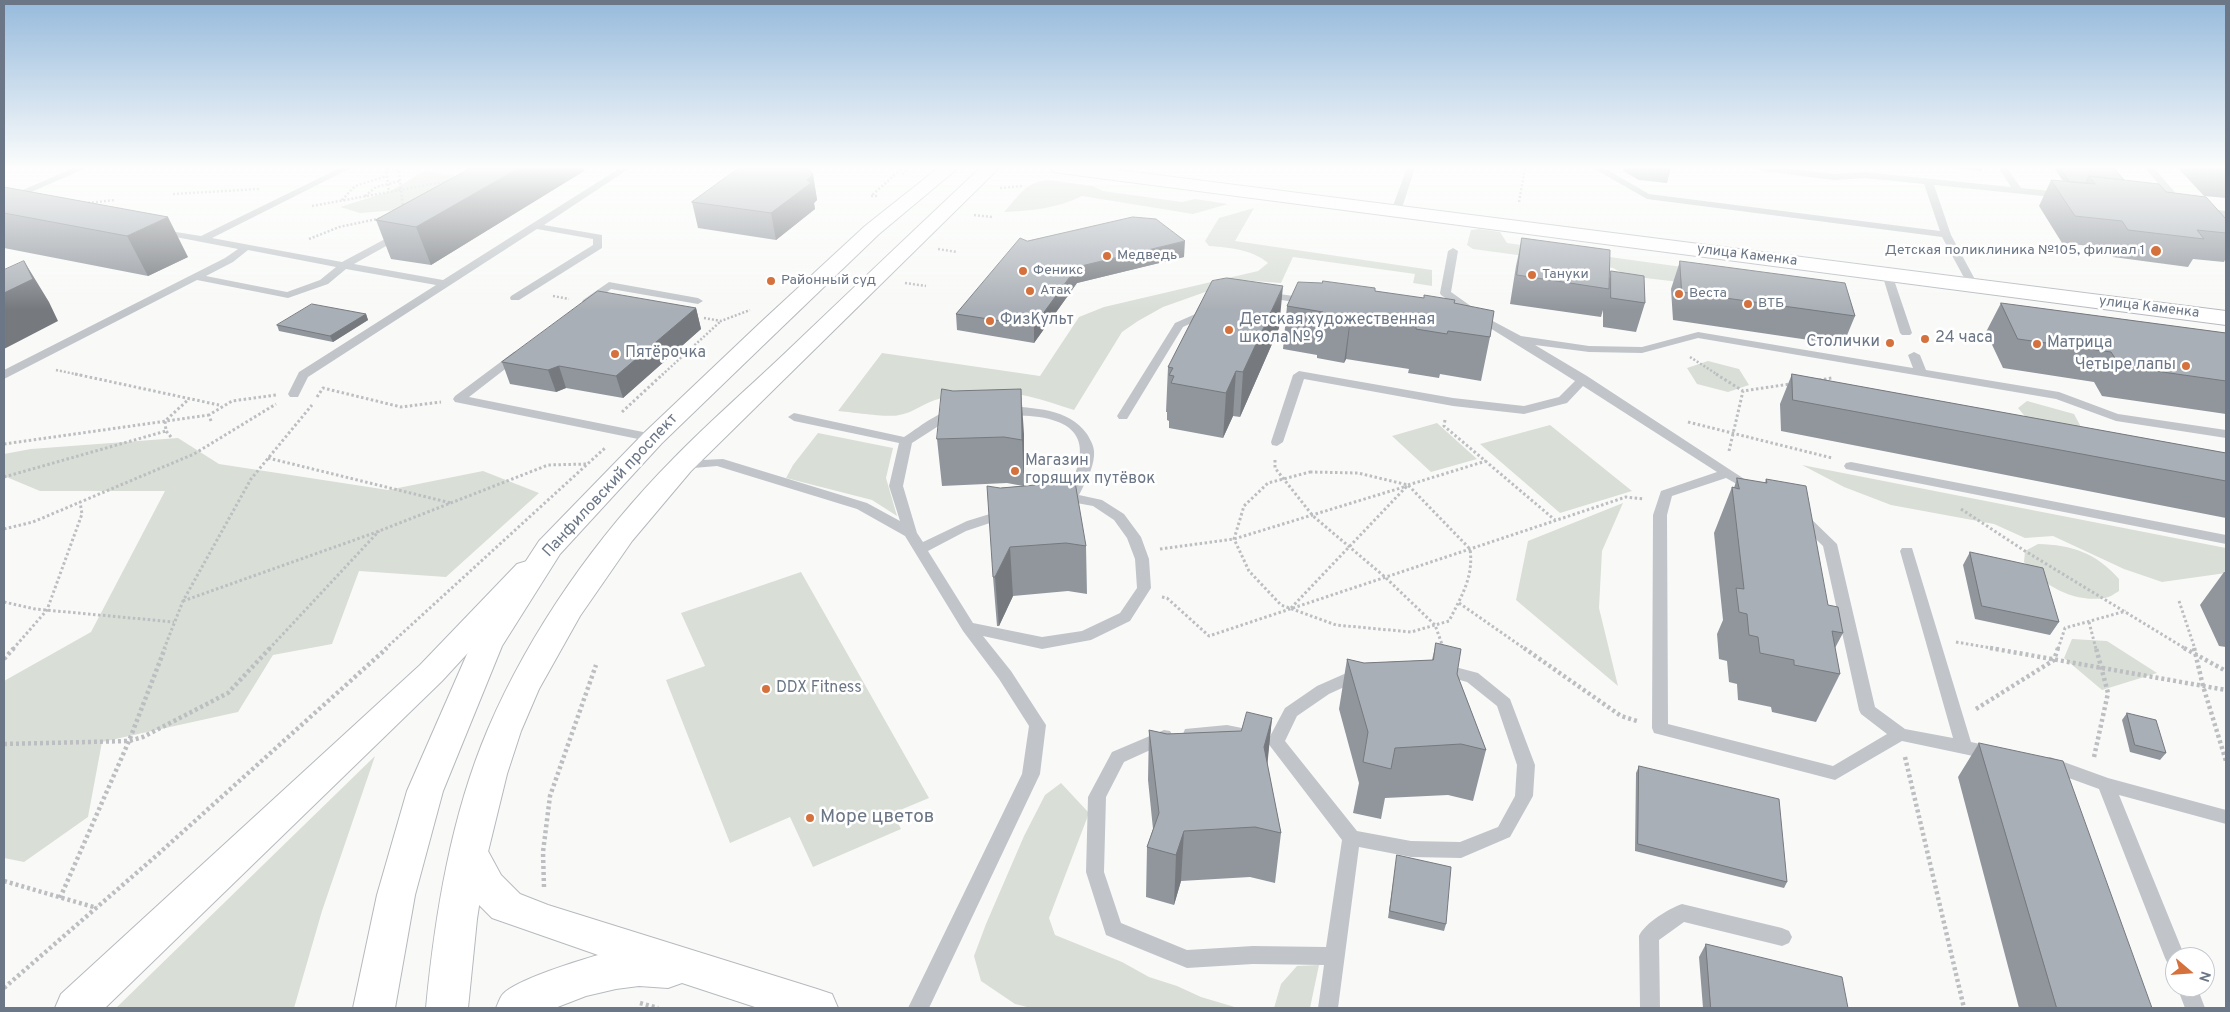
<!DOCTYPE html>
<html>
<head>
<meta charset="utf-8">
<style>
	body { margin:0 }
	#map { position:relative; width:2230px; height:1012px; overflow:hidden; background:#f9faf8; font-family:Overpass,sans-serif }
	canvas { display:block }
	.frame { position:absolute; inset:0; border:5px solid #6b7786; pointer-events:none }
	.north { position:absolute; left:2165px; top:947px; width:50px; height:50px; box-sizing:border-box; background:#fff; border:1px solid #c4c9cf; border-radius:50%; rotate:108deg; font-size:14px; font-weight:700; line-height:20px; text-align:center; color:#6b7786 }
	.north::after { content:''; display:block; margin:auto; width:18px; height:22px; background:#d5713d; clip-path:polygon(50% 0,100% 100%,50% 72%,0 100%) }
</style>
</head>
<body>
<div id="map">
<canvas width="2230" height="1012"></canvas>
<div class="frame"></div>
<div class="north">N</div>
</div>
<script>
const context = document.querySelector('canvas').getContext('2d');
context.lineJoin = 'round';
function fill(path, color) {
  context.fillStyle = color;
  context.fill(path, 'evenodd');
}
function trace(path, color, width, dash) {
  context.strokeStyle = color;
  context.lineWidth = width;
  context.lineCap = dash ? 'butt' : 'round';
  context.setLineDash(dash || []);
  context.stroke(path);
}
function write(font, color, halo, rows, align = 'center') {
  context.font = font + ' Overpass,sans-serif';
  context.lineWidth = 5;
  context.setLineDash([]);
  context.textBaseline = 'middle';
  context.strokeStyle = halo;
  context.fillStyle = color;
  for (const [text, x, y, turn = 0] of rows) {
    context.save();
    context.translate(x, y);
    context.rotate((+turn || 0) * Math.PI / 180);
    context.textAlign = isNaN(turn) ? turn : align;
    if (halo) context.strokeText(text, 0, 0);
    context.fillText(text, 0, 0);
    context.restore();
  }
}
const green = new Path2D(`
	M424 171 454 175 450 191 398 210 360 213 340 207 391 191Z
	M1048 180 1093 186 1103 191 1182 202 1195 199 1228 204 1193 214 1082 196C1059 208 1030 211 1004 212 1019 196 1025 182 1048 180Z
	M1254 208 1235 241 1432 270V286L1413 283 1415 274 1293 257 1281 283 1239 280 1163 307 1138 321 1122 332 1074 410C1023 393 988 383 935 400 923 404 912 413 899 415 888 418 851 412 838 411L882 353 1040 376 1079 317 1104 307 1258 271 1268 263C1251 249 1231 248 1209 246L1205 241 1219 218Z
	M1479 229 1500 232 1507 243 1690 268 1705 285 1628 276 1613 268 1473 249 1467 245 1471 230Z
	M1708 361 1739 369 1749 385 1728 392 1697 384 1687 368Z
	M2027 401 2074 414 2081 427 2059 430 2028 420 2018 408Z
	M1437 423 1477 459 1431 472 1392 436Z
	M1550 425 1632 491 1560 513 1480 444Z
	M818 433 893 448 886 478 897 516 872 500 786 478 793 465Z
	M178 438 219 464 388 490 483 471 539 493 446 577 359 571 332 644 273 655 238 712 102 742 88 817 24 862 4 858V681L91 632 165 491H40L4 476V454L31 449Z
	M1802 465 2226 548V573L2162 582 2124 569 2053 536 2025 538 1994 524 1891 505 1844 487Z
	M1623 503 1602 551 1599 608 1618 686 1516 600 1528 541Z
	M2038 544C2073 545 2096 553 2119 579V591C2114 594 2109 598 2104 598 2074 603 2042 585 2024 562L2025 551Z
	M801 572 929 798 893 813 901 829 813 867 790 817 730 843 666 680 705 666 681 613Z
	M2072 639 2107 641 2157 673 2102 690 2064 658Z
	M375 756 322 911 294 1008H116Z
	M1061 783 1089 813 1049 918 1055 935 1122 962 1149 977 1177 986 1201 997 1238 1008H1031L1015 1004 981 981 974 956 986 924 1024 836 1045 795Z
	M1319 965 1310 1008H1274L1281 984 1297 966Z`);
const pathFar2 = new Path2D(`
	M386 168 389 192
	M388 168 399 170 403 208
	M902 174 909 168
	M1000 188 1022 186
	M173 194 259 189
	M365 196 376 187 400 181
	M877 196H871L900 170 898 168
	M342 200 355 186 387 176
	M1519 202 1525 168
	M88 203 115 200
	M312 206 449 181
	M974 215 992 217
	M309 239 339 227 382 218
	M938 249 957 252
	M905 283 926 286
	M553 296 569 299
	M704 318 721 321 750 310
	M1690 357 1718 375
	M56 370 80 375
	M662 375 721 321`);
const pathFar1 = new Path2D(`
	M75 374 219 405
	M1716 374 1743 391 1790 384
	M1819 380 1832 378
	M317 397 323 388 401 407 441 402
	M622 412 663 374
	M1445 420 1444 426 1555 520
	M211 421 209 415 232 401 276 395
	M1688 422 1832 458
	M171 437 166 431 165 421 189 399
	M4 444 209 415
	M1729 451 1743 391
	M268 458 451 503
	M1275 460V468L1313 516 1385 577 1435 625 1443 647
	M1310 472 1358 473 1408 485 1470 549C1474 577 1461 597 1449 621L1411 632 1336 625 1281 605 1249 571 1234 539 1244 506 1268 483Z
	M4 477 166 431
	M1408 485 1486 461
	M1961 509 2025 551 2186 649
	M4 529 33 522 194 454 276 404
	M1160 549 1234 539 1407 486
	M1162 597 1167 598 1209 636 1626 497 1644 499
	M183 601 374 533 548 465 587 464
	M2179 601 2195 649
	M4 602 35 609 174 622
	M1459 603 1525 649
	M1291 608 1407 486
	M2089 622 2096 649
	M1956 642 1997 649
	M13 649 47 610 82 514 80 502
	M164 649 183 601 251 479 312 405
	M269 649 379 531
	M385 649 605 448
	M2058 649 2065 628 2126 611`);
const path = new Path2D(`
	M1524 648 1621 716 1637 721
	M1990 648 2226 690
	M2184 648 2226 671
	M2194 648 2203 686 2226 761
	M4 659 14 648
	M1976 709 2054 660 2058 648
	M4 744 129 741 143 737 228 693 270 648
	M1905 757 1964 1008
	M2094 757 2108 693 2096 648
	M4 881 97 908
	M544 887 543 852 550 796 596 665
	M60 898 129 741 165 648
	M4 988 156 856 387 648
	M640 1003 658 1008`);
const service = new Path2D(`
	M74 168H86L4 204V198Z
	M340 168H351L212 238 342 262 400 231 404 232V236L354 264 443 280 620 168H630L544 225 602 235V248L519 300H511L510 298 511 296 593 245V239L537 229 308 377 298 397H290L288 394 299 372 436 285 346 269 328 284 288 298 197 280 4 379V370L225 258 238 249 160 234 157 233V229L201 236ZM248 250 336 267 320 280 287 292 206 276 233 262Z
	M1407 168H1415L1401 211 1396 214 1393 213 1391 211Z
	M1593 168H1604L1649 194 1940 231 1924 184 1864 178 1834 180 1762 171 1758 168H1784L1834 174 1864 172 2011 187 1999 168H2007L2021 188 2062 192 2067 195 2062 198 1934 185 1951 235 1978 285 1973 288 1968 285 1942 237 1647 199Z
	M2145 168H2154L2186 205V209H2180Z
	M2204 208 2226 211V217L2201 213 2199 211Z
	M1453 248 1458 251 1451 292 1489 319 1521 336 1589 346 1642 347 1698 332 1913 368 1908 355 1914 352 1920 355 1926 370 2059 392 2118 414 2226 430V438L2116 421 2056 399 1698 338 1642 353 1589 352 1535 345 1587 376 1758 488 1751 492 1726 478 1672 496 1667 515 1668 724 1833 766 1887 734 1861 714 1859 710 1823 546 1795 519 1793 516 1795 513H1805L1837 544 1875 707 1905 729 1953 738 1900 551 1902 548H1912L1971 742 1998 748 2001 753 1998 758 1992 760 1902 741 1835 780 1654 733 1652 728 1653 515 1661 491 1717 472 1583 386 1567 403 1524 414 1453 406 1304 379 1283 442 1277 446 1272 445 1271 442 1293 375 1299 371 1453 398 1524 406 1559 397 1575 381C1530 352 1484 326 1441 295L1440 293 1448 251Z
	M1887 271 1892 274 1912 333 1910 335H1902L1900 333 1882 274Z
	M609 282 698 298 703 301 698 304 611 289 591 304H583L582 302 583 300Z
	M1265 292 1308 298 1313 301 1308 304 1261 297 1260 295 1261 293Z
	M1209 308 1214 311 1213 313 1183 327 1127 419H1119L1117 416 1175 323Z
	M518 351 522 352 524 354 522 356 469 397 653 434 659 438 653 442 455 402 453 399 455 396 514 352Z
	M1005 406C1033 408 1069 408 1087 434 1091 441 1095 447 1094 456 1093 470 1085 483 1079 495L1102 500 1124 514 1141 537 1149 559 1151 588 1130 621 1091 640 1042 649 983 636 1011 671 1046 725 1040 774 929 1008H908L1022 774 1029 726 999 679 963 631 905 536 857 509 717 466 682 469 675 465 682 461 723 459 867 503 900 521 889 486 899 443 794 421 788 417 794 413 904 437C917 429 943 407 958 410L960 413 951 418 912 443 903 486 917 533 923 542 967 521 1006 509 1011 510 1013 513 1011 516 966 531 928 551 973 623 1042 637 1082 631 1120 613 1137 588 1135 559 1127 538 1114 520 1093 506 1071 502 1063 503 1056 499 1058 496 1066 494C1085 458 1092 425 1039 417 1027 415 1013 416 1001 413L999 410 1001 407Z
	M1851 462 2226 535V544L1846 469 1844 466 1846 463Z
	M1440 663 1478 673 1510 699 1535 765 1533 796 1510 837 1461 858 1411 857 1359 847 1338 1008H1318L1324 965 1253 964 1187 968 1106 935 1086 872 1088 797 1112 752 1164 730 1170 731 1173 736 1170 741 1124 762 1106 797 1104 872 1121 923 1187 950 1253 946 1326 947 1342 840 1267 742 1285 708 1317 686 1360 667 1366 669 1368 673 1366 677 1329 694 1297 716 1285 741 1357 831 1411 841 1460 842 1498 827 1515 796 1517 765 1497 706 1467 682 1434 673 1432 669 1434 665Z
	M1227 725 1252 730 1254 735 1252 740C1244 742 1237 739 1229 738 1214 736 1199 743 1185 739L1183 734 1185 729Z
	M2050 757 2108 778 2226 810V824L2119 795 2185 957H2175V967L2168 964 2165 958 2099 789 2044 769 2041 764 2044 759Z
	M1682 904 1782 928 1789 931 1792 937 1789 943 1782 946 1684 922 1659 940 1660 1008H1640L1639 936C1645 923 1668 909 1682 904Z
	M2177 987H2197L2205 1008H2185Z`);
const secondary = new Path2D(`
	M1051 168H1102L2226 311V325L1060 173 1054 172Z
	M527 561 537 564 542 571 537 578 442 681 105 1008H55L61 994 420 665 517 564Z
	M469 835 482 840 501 875 520 894 548 905 817 989 832 994 838 1008H758L682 983 668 988 639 986 616 989 586 996 555 1008H496C498 1004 500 997 503 994 516 980 577 961 598 955L492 918 473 899 450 851 456 840Z`);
const primary = new Path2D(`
	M938 168H958L879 234 776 333 662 443 560 554 502 646 443 791 415 895 395 1008H353L377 895 407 791 471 645 539 541 644 433 760 323 865 226Z
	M980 168H999L691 471 632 541 580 616 539 689 521 731 507 774 486 860 477 919 468 1008H426C435 914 451 816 488 729 531 629 597 536 673 459 708 423 746 390 783 355 848 293 914 230 980 168Z`);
const wall = new Path2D(`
	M471 168H583L584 171 431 265 391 259 376 220Z
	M1623 168H1671L1667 183 1639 180 1623 171Z
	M1955 168H1983L1981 171Z
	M2054 168H2114L2124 180 2166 192 2226 219V258L2224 262 2193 259 2188 267 2113 257 2107 248 2062 243 2039 206 2051 180 2063 181Z
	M2178 168H2226V198L2204 196Z
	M813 174 817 200 814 203 815 209 776 240 698 228 692 202Z
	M4 187 188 257 148 276 4 248Z
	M1522 238 1610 278 1611 271 1645 303 1636 332 1603 327V310L1601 317 1510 304 1516 266Z
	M1027 241 1184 257 1077 283 1034 343 957 330 956 314Z
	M1680 261 1855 316 1843 345 1673 320 1671 289Z
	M1375 291 1454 303 1490 337 1481 381 1440 374 1439 378 1408 373 1409 369 1346 359 1344 363 1317 358V355L1283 349 1287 306Z
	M2001 303 2226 333V414L2102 396 2094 382 2003 368 1986 332Z
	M696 308 701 329 623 398 566 388 556 392 510 384 502 362Z
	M366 314 368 320 333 342 279 331 277 325Z
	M1279 328 1240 417 1233 416 1223 438 1169 428V421L1167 420V412H1166L1168 367Z
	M1792 374 2226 453V518L1781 431 1780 404Z
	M1024 434V486L1086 546 1087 594 1068 591 1013 596 999 626H997L993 577 1000 488 1023 486 1007 483 942 486 937 439Z
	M1737 478 1765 483 1766 479 1828 605 1843 633 1835 648 1840 674 1816 722 1772 712 1771 707 1738 700 1737 684 1729 682 1727 661 1719 659 1717 634 1723 620 1714 533 1732 487 1734 488Z
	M1970 552 2059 622 2050 635 1975 619 1963 565Z
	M2224 572H2226V647L2219 646 2200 605Z
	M1436 643 1457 674 1486 750 1473 801 1448 795 1385 798 1381 819 1353 813 1359 783 1339 709 1347 659 1364 663 1432 660Z
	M2127 713 2166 753 2160 760 2130 752 2122 720Z
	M1272 718 1267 763 1281 833 1275 883 1250 877 1181 881 1174 905 1146 897 1147 847 1153 829 1148 780 1149 730 1167 734 1241 731Z
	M1979 743 2152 1008H2019L1958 777Z
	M1639 766 1787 882 1784 888 1635 851 1636 773Z
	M1397 855 1446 924 1444 931 1388 918Z
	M1706 944 1848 1008H1703L1699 957Z`);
const shadedWall = new Path2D(`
	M519 168H583L584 171 431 265 416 227Z
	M813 174 817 200 814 203 815 209 776 240 771 213Z
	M168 217 188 257 148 276 127 236Z
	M1185 241 1184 257 1077 283 1034 343V326L1077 267Z
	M24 261 49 302 58 321 4 349V293Z
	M1283 286 1279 328 1240 417 1243 372Z
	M696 308 701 329 623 398 616 376Z
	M366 314 368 320 333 342 330 336Z
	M1351 316 1346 359 1344 363 1350 319Z
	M559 366 566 388 556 392 548 370Z
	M1236 371 1233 416 1223 438 1226 393Z
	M1021 389 1024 434V487L1022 440Z
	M1010 547 1013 596 999 626 995 577Z
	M1272 718 1267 768 1264 747Z
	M1184 831 1181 881 1174 905 1176 855Z`);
const building = new Path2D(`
	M471 168H519L416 227 376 220Z
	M739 168H807L813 174 807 180 811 183 771 213 692 202Z
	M2060 168H2114L2124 180 2089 176 2086 183 2070 182Z
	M2089 176 2159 184 2166 192 2206 197 2226 219V233L2197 230 2204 239 2128 230 2122 221 2075 216 2051 180 2095 184Z
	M4 187 168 217 127 236 4 213Z
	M1133 217 1156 219 1185 241 1077 267 1034 326 956 314 1020 238 1027 241Z
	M1522 238 1610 250 1609 289 1517 275Z
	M24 261 33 279 4 293V270Z
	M1680 261 1845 283 1855 316 1682 292Z
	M1611 271 1644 276 1645 303 1611 298Z
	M1227 278 1283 286 1243 372 1236 371 1226 393 1171 383 1174 376 1169 375 1173 368 1168 367 1212 281Z
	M1323 281 1375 288V291L1424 298V295L1455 300 1454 303 1494 311 1490 337 1448 331 1447 334 1416 329V326L1351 316 1350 319 1322 315 1323 312 1287 306 1298 282 1322 283Z
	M598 291 696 308 616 376 559 366 548 370 502 362Z
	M2001 303 2226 333V381L2120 366 2111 352 2018 339Z
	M312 304 366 314 330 336 277 325Z
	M1792 374 2226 453V481L1793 400Z
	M942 389 953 391 1021 389 1022 440 1004 437 937 439Z
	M1737 478 1767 483 1766 479 1806 486 1828 605 1838 607 1843 633 1832 631 1840 674 1794 665V660L1760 653 1758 637 1749 635 1747 614 1739 612 1736 588 1744 589 1732 487 1739 489Z
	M1075 482 1086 546 1066 543 1010 547 995 577H993L987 486 1000 488Z
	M1970 552 2043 568 2059 622 1982 606Z
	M1436 643 1461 649 1457 674 1486 750 1461 744 1395 748 1391 769 1363 762 1368 732 1347 659 1364 663 1433 660Z
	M1247 712 1272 718 1264 747 1281 833 1255 827 1184 831 1176 855 1147 847 1159 813 1149 730 1167 734 1241 731Z
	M2127 713 2156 720 2166 753 2135 745Z
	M1979 743 2063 761 2152 1008H2057Z
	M1639 766 1779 799 1787 882 1638 844Z
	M1397 855 1451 867 1446 924 1390 911Z
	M1706 944 1842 977 1848 1008H1711Z`);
const markers = [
	[2156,251,6,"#d5713d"],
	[1107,256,5,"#d5713d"],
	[1023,271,5,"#d5713d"],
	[1532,275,5,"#d5713d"],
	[771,281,5,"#d5713d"],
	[1030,291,5,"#d5713d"],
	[1679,294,5,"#d5713d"],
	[1748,304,5,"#d5713d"],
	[990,321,5,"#d5713d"],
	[1229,330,5,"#d5713d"],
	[1925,339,5,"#d5713d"],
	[1890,343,5,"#d5713d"],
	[2037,344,5,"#d5713d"],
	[615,354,5,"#d5713d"],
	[2186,366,5,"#d5713d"],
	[1015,471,5,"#d5713d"],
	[766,689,5,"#d5713d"],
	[810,818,5,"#d5713d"]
];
const farPoinames = [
	["Детская поликлиника №105, филиал 1",2145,251,"right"],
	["Медведь",1117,256],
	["Феникс",1033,271],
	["Тануки",1542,275],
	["Районный суд",781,281],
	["Атак",1040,291],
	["Веста",1689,294],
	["ВТБ",1758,304]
];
const farStreetnames = [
	["улица Каменка",1747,256,7],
	["улица Каменка",2149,308,7]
];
const poiNames = [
	["ФизКульт",1000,321],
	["Детская художественная",1239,321],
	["школа № 9",1239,339],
	["24 часа",1935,339],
	["Столички",1880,343,"right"],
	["Матрица",2047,344],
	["Пятёрочка",625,354],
	["Четыре лапы",2176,366,"right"],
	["Магазин",1025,462],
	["горящих путёвок",1025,480],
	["DDX Fitness",776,689]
];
const streetNames = [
	["Панфиловский проспект",611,486,-47]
];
const nearPoinames = [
	["Море цветов",820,818]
];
fill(green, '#d9ded7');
trace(secondary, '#b6babf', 2);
trace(primary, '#b5b9bd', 2);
trace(pathFar2, '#bcbec1', 2.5, [2, 2]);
trace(pathFar1, '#bcbec1', 3, [2.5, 2.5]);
trace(path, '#bcbec1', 4.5, [3, 3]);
fill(service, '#c1c5c9');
fill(secondary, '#fff');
fill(primary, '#fff');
fill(wall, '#91969d');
fill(shadedWall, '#767a7f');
fill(building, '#a9afb6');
trace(building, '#767a7f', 1);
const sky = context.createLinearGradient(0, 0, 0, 310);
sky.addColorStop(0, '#96badc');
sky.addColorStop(0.54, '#fcfdfc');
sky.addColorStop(1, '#fcfdfc00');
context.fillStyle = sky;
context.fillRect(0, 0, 2230, 310);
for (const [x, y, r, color] of markers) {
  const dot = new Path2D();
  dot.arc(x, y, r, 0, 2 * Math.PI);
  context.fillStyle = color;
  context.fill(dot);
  trace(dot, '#fff', 2);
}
write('14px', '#6b7786', '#fff', farPoinames, 'left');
write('14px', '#6b7786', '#fff', farStreetnames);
write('16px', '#6b7786', '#fff', poiNames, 'left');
write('16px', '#6b7786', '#fff', streetNames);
write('19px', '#6b7786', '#fff', nearPoinames, 'left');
</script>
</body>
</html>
